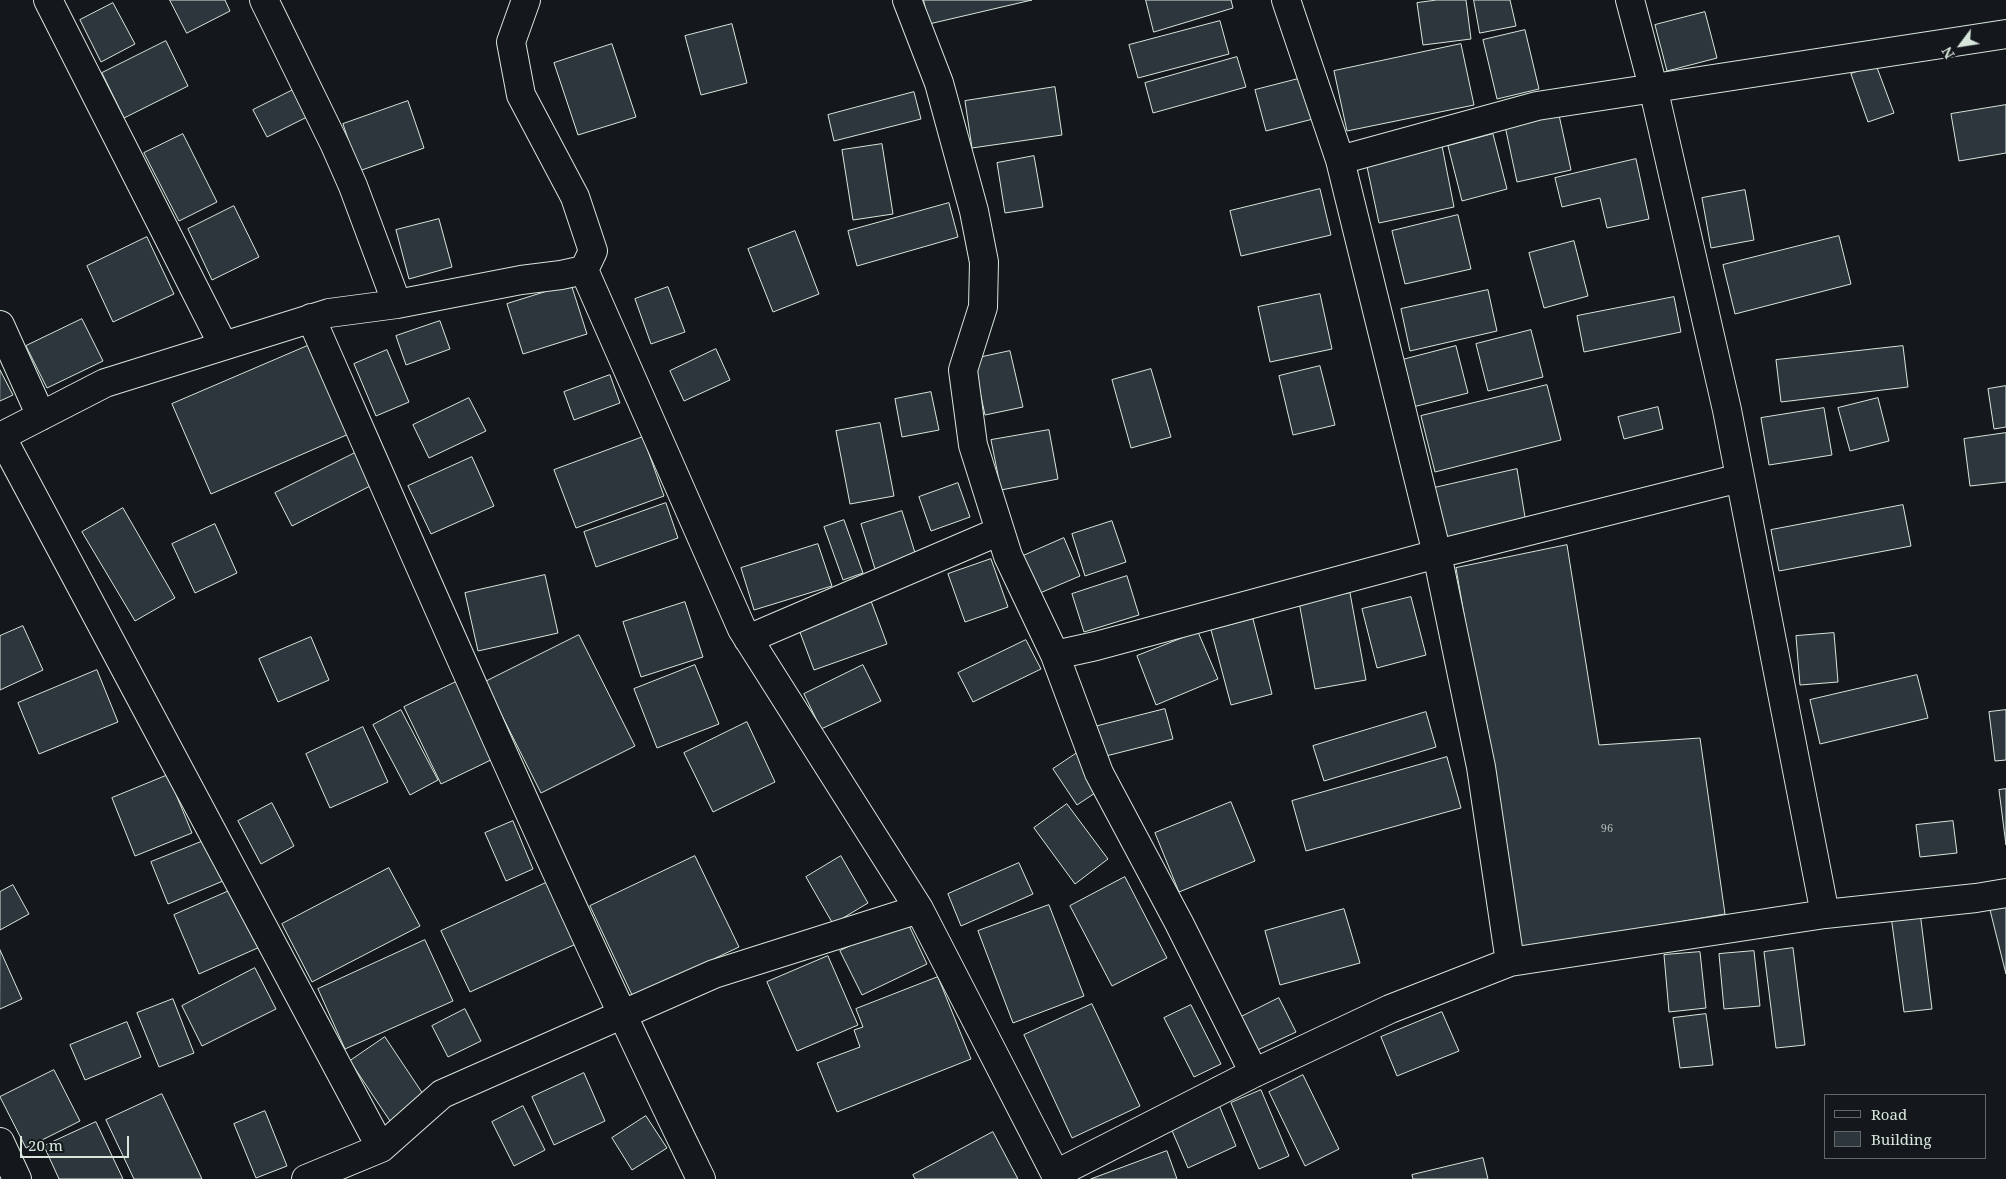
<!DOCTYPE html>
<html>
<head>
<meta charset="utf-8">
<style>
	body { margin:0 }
	#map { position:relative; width:2006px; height:1179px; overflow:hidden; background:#14181c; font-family:"Noto Serif",serif }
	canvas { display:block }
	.legend { position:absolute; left:1824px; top:1094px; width:162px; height:65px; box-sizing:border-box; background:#14181c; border:1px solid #626a69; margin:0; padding:6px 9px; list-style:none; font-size:15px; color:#d8e6dc }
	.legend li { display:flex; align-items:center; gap:10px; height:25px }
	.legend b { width:25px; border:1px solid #626a69 }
	.north { position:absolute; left:1936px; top:20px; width:50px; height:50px; -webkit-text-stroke:4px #14181c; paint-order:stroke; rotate:239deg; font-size:14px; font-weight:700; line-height:20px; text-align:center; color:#d8e6dc }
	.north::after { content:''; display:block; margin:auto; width:18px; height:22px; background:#d8e6dc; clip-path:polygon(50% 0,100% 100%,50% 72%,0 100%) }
	.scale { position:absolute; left:20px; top:1136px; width:109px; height:22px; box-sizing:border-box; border:2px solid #d8e6dc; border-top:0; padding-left:6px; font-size:15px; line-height:18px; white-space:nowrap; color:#d8e6dc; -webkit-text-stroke:4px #14181c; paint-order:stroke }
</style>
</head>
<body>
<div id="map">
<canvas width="2006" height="1179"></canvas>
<ul class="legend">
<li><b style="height:6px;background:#14181c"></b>Road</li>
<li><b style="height:14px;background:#2c363c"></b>Building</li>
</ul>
<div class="north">N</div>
<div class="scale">20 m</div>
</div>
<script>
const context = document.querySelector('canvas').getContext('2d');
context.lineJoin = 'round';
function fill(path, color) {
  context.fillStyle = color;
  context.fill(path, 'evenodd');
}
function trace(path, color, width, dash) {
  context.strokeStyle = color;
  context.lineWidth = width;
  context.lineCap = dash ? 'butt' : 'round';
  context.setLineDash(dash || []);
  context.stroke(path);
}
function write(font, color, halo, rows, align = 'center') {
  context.font = font + ' "Noto Serif",serif';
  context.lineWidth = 4;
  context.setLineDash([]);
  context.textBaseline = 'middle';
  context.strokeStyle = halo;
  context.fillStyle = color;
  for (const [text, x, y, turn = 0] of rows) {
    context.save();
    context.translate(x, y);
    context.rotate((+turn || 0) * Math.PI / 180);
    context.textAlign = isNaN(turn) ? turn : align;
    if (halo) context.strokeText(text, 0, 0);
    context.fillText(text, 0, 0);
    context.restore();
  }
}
const building = new Path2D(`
	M170 0H225L230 11 187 33Z
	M924 0H1032L929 24Z
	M1146 0H1231L1233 8 1154 32Z
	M1437 0H1466L1471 39 1423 45 1417 3Z
	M1474 0H1510L1516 26 1480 33Z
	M113 3 135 44 101 62 80 20Z
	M1705 12 1717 58 1667 71 1655 25Z
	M1220 21 1229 54 1138 78 1129 45Z
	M732 24 747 83 701 95 685 36Z
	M1525 30 1539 89 1497 99 1483 40Z
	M166 41 188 86 124 118 102 73Z
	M612 44 636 117 578 135 554 63Z
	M1461 44 1474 105 1347 131 1334 71Z
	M1237 57 1246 87 1153 113 1145 83Z
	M1876 65 1894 113 1868 122 1851 74Z
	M1302 78 1313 119 1266 131 1255 90Z
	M1055 87 1062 135 972 148 965 101Z
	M293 90 307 117 267 137 253 110Z
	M914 92 921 119 834 141 828 115Z
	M408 101 424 148 359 171 343 124Z
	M2006 105V153L1959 161 1951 114Z
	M1559 115 1571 170 1517 182 1505 126Z
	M183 134 217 202 179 221 144 153Z
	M1493 134 1507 189 1462 201 1448 146Z
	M882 144 893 214 853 220 842 150Z
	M1442 146 1454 207 1379 223 1366 162Z
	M1034 156 1043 207 1005 213 997 163Z
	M1636 159 1649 219 1607 228 1600 198 1562 207 1555 178Z
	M1320 189 1331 235 1241 256 1230 211Z
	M1745 190 1754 240 1711 248 1702 198Z
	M949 203 958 237 857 266 848 231Z
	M234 206 259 257 212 280 188 229Z
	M1458 215 1471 269 1405 284 1392 231Z
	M439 219 452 267 409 279 396 230Z
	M795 231 819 294 773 312 748 249Z
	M1839 236 1851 284 1735 314 1723 265Z
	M147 237 174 294 113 322 87 266Z
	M1574 241 1588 296 1544 308 1529 253Z
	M571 284 587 334 523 354 507 304Z
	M668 287 685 332 651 344 635 299Z
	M1488 290 1497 331 1410 351 1401 309Z
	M1320 294 1332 349 1270 362 1258 307Z
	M1674 297 1681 332 1584 352 1577 316Z
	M82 319 103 361 47 388 26 346Z
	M440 321 450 349 406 365 396 336Z
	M1531 330 1543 377 1488 391 1476 344Z
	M312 344 351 433 211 494 172 404Z
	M1456 346 1468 393 1413 407 1402 360Z
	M1903 346 1908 387 1781 402 1776 360Z
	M716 349 730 380 684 401 670 371Z
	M387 350 409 402 376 416 354 364Z
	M1010 351 1023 407 985 415 973 359Z
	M1320 366 1335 425 1293 435 1279 376Z
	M1151 369 1171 437 1131 448 1112 380Z
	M0 370 13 395 0 401Z
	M610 375 620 403 574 420 564 392Z
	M1547 385 1561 440 1435 472 1421 416Z
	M2006 386V427L1994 429 1988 389Z
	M931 392 939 430 902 437 895 399Z
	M469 398 486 431 429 458 413 425Z
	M1878 398 1889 441 1850 451 1838 408Z
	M1658 407 1663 429 1624 439 1618 417Z
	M1824 408 1832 455 1769 465 1761 418Z
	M880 423 894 496 850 504 836 431Z
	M1049 430 1058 479 1001 490 991 440Z
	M2006 433V482L1970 486 1964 439Z
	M643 437 664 496 576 528 554 470Z
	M357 452 374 484 292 526 275 493Z
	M472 457 494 506 431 534 408 486Z
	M1517 469 1526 523 1448 544 1434 488Z
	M958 483 970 517 931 531 919 497Z
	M666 503 678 538 596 567 584 532Z
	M1903 505 1911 546 1779 571 1771 530Z
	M123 508 175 598 135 621 82 532Z
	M902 511 916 556 875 569 861 524Z
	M844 520 863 573 843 580 824 527Z
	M1112 521 1126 562 1085 576 1072 534Z
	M215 524 237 573 195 593 172 544Z
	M1064 538 1080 576 1040 593 1023 556Z
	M818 544 832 586 754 610 741 568Z
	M1567 545 1599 745 1700 738 1725 914 1522 949 1456 568Z
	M991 559 1008 607 965 622 948 574Z
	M545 575 558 633 478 651 465 593Z
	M1127 576 1139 615 1084 632 1072 594Z
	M1350 593 1366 680 1315 689 1299 602Z
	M1411 597 1426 655 1377 668 1362 609Z
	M871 601 887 644 814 670 798 627Z
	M685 602 703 657 641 677 623 622Z
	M1253 619 1272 694 1231 705 1211 630Z
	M23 626 43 670 0 690V636Z
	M1198 632 1218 679 1156 705 1137 656Z
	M1834 633 1838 682 1800 685 1796 636Z
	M579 635 635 746 541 793 485 682Z
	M311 637 329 680 278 702 259 659Z
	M1026 640 1041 669 973 702 958 673Z
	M695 665 719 724 657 748 634 689Z
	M863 665 881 701 821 729 804 694Z
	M97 670 118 722 39 754 18 703Z
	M1917 675 1928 718 1820 744 1810 700Z
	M458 681 495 758 441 784 404 707Z
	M1165 709 1173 739 1102 757 1094 727Z
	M401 710 438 780 410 795 373 725Z
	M2006 710V760L1995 761 1989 712Z
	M1426 712 1436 747 1324 781 1313 746Z
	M747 722 775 782 713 812 684 753Z
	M363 727 388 782 330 808 306 754Z
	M1077 753 1101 789 1077 805 1053 769Z
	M1447 757 1461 808 1306 851 1292 801Z
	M168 775 192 833 135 856 112 798Z
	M2006 789V845L1999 790Z
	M1231 802 1255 861 1179 892 1155 833Z
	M272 803 294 846 261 864 238 821Z
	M1067 804 1108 859 1075 884 1034 828Z
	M513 821 533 869 506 881 485 833Z
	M1953 821 1957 853 1920 857 1916 825Z
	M206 840 223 881 168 904 151 862Z
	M695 856 739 947 633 997 590 906Z
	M841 856 868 903 833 924 806 877Z
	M1019 863 1033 894 961 926 948 894Z
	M389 868 420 926 312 982 282 924Z
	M1125 877 1167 958 1112 986 1070 906Z
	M548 882 576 944 470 992 441 931Z
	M13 885 29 914 0 930V892Z
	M236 888 262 946 199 974 174 915Z
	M1049 905 1084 996 1013 1023 978 931Z
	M2006 906V974L1990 910Z
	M1344 909 1360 963 1280 985 1265 931Z
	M1920 912 1932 1009 1904 1012 1891 916Z
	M906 919 927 964 862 995 840 951Z
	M425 940 453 1001 345 1049 318 989Z
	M1793 948 1805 1045 1776 1048 1764 952Z
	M0 950 22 999 0 1009Z
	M1754 951 1760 1006 1724 1009 1719 954Z
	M1700 952 1706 1008 1669 1012 1664 955Z
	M828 956 858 1025 797 1051 767 982Z
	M255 968 276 1009 202 1046 182 1006Z
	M938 977 971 1059 837 1112 817 1063 860 1047 854 1030 863 1027 856 1009Z
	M1279 998 1296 1032 1251 1053 1235 1020Z
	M173 999 194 1053 159 1067 137 1013Z
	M1092 1004 1140 1106 1072 1138 1024 1035Z
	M1191 1005 1221 1064 1194 1077 1164 1018Z
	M465 1009 481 1041 448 1057 432 1026Z
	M1442 1012 1459 1051 1397 1076 1381 1037Z
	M1706 1014 1713 1065 1680 1068 1673 1018Z
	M127 1022 141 1057 85 1080 70 1045Z
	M385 1037 425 1097 390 1121 350 1061Z
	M54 1070 80 1121 26 1148 0 1097Z
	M584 1073 605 1121 554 1145 532 1097Z
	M1303 1075 1339 1149 1305 1166 1269 1092Z
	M1261 1090 1289 1156 1259 1169 1231 1103Z
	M162 1094 202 1179H134L106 1120Z
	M1219 1105 1236 1146 1188 1168 1170 1126Z
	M523 1106 545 1150 514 1166 492 1122Z
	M265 1111 287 1166 256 1178 234 1124Z
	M646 1116 667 1148 632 1170 612 1138Z
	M96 1122 123 1179H59L44 1146Z
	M993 1132 1018 1179H915L913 1175Z
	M1167 1151 1177 1179H1091Z
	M1483 1158 1488 1179H1413L1412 1175Z`);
const minor = new Path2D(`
	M48 0 223 345
	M264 0 335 145 353 186 397 304
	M907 0 939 83 974 211 984 262 983 307 963 370 973 445 1008 556 1055 655 1099 773 1179 923 1254 1073
	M1286 0 1340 160 1437 554 1481 767 1510 962
	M1630 0 1653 87 1727 410 1825 914
	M1340 160 1537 106 2006 34
	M584 270 742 629 919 909 1058 1179
	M311 318C438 607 563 896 701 1179
	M0 325 41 416
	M1 436 381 1148
	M0 437 105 383 329 313 397 304 521 280 561 275 584 270 593 251 575 197 521 95 511 42 526 0
	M748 639 1000 531
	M1055 655 1096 646 1437 554 1740 478
	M0 1142 17 1179
	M1056 1174 1254 1073 1390 1009 1510 962 1825 914 1976 898 2006 893
	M306 1179 381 1148 442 1094 714 974 919 909`);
const numberNames = [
	["96",1607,829]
];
fill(building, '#2c363c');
trace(building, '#d8e6dc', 1);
trace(minor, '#d8e6dc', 30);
trace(minor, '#14181c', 28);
write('11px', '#adbab4', null, numberNames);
</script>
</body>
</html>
